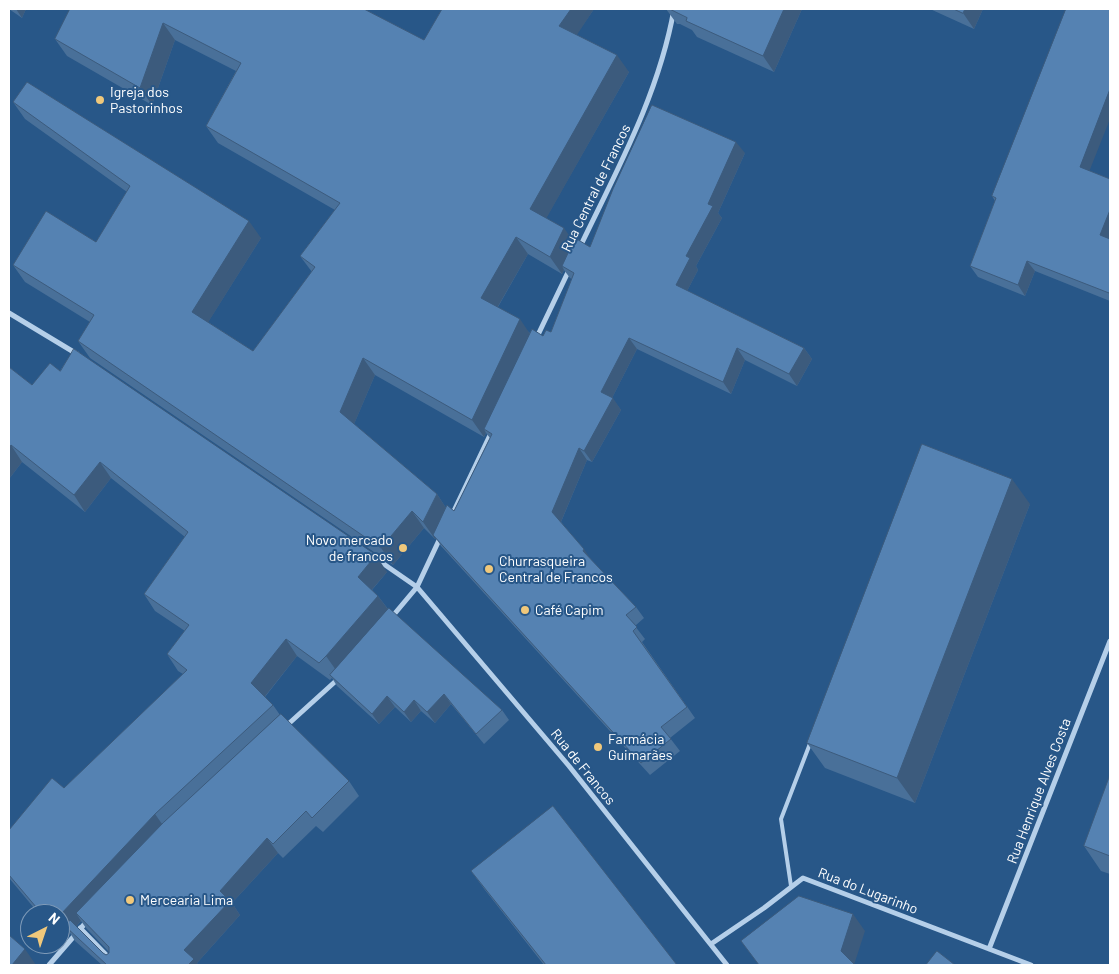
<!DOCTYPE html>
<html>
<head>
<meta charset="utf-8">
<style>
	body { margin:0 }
	#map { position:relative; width:1119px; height:974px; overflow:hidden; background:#285788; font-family:Barlow,sans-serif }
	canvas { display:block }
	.frame { position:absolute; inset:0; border:10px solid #fff; pointer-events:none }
	.north { position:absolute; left:20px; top:904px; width:50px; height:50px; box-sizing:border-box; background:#285788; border:1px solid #7e9ab8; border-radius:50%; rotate:41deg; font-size:14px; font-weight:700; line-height:20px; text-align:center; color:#fff }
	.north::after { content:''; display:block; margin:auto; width:18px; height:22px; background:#f0c87b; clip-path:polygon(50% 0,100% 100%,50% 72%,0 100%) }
</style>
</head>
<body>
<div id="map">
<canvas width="1119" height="974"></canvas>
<div class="frame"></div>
<div class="north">N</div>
</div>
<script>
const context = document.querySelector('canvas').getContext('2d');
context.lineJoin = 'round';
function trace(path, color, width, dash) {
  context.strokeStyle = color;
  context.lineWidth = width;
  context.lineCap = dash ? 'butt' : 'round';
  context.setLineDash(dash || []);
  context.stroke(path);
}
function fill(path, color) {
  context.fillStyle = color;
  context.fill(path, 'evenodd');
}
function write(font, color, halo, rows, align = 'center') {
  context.font = font + ' Barlow,sans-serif';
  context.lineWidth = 4;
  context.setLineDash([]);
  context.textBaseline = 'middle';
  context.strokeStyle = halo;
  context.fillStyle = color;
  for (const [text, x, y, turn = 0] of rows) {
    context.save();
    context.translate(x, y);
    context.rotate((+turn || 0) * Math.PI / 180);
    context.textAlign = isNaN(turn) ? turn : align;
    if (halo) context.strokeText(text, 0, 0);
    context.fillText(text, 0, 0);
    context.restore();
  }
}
const lane = new Path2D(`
	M791 886 781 819 811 741`);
const street = new Path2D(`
	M580 247C617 170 659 94 674 9
	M9 313 77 354
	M536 339 570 268
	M452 515 491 433
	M375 558 417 587 569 766 727 965
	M391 618 417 587 441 536
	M285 727 338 679
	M80 928 116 965
	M711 944 764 908 803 878 1031 965
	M989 949 1110 641
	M49 965 88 920`);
const wall = new Path2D(`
	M9 9H26L22 18Z
	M70 9 424 40 594 9 576 35 629 72 546 218 573 242 590 247 745 153 718 213 722 218 696 266 698 270 687 291 804 348 812 359 797 386 745 360 731 394 637 349 612 398 621 410 592 462 587 460 561 522 592 561 636 607 644 618 635 626 645 639 642 642 695 718 670 738 680 751 650 775 441 546 436 538 435 539 424 528 393 565 90 358 78 341 90 322 25 282 13 265 96 242 127 192 25 119 13 102 261 238 208 322 253 351 312 272 300 256 335 210 218 143 206 126 236 71 175 40 152 105 67 56 55 39ZM528 254 562 274 564 270 570 278 572 279 551 332 543 336 530 333 498 307ZM375 375 484 437 486 433 490 438 454 511 446 508 437 494 354 424Z
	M666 9H802L774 72 697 37 692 30 680 24H677Z
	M930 9H983L974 29Z
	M1090 171 1110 179V301L1035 271 1025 296 978 277 970 266 995 201 992 196Z
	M9 367 32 385 60 371 387 572 372 590 378 596 388 609 502 710 509 720 484 744 451 704 435 723 421 711 411 722 395 707 379 724 337 686 332 678 330 680 297 656 265 697 273 705 280 715 349 781 359 796 323 832 316 826 283 858 278 853 232 903 240 915 197 963 198 965H102L75 941 70 933 69 935 64 930 60 935V914H39L9 878V830L64 788 183 674 178 671 167 654 185 631 155 611 144 594 185 537 111 478 85 512 22 462 9 479ZM81 921 86 928 109 952V953L106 955 103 953 76 927Z
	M1030 504 915 803 825 768 807 743Z
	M1110 775V874L1101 871 1084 846Z
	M471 871 677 965H544L485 890Z`);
const shadedWall = new Path2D(`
	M16 9H26L22 18Z
	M571 9H594L571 44 559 26Z
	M784 9H802L774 72 763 56Z
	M965 9H983L974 29 963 13Z
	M163 23 175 40 152 105 140 88Z
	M617 55 629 72 542 226 530 209Z
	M1110 89V119L1087 177 1080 167Z
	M736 142 745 153 718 213 722 218 696 266 698 270 684 297 676 285 686 256 708 204Z
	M1110 210V241L1100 235Z
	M249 221 261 238 204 329 192 312Z
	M564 228 576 245 562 266 564 270 562 274 550 257Z
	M516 237 528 254 493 315 481 298Z
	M1027 261 1035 271 1025 296 1018 285Z
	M520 319 532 337 484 429 486 433 484 437 472 420Z
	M629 338 637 349 609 404 601 392Z
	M737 348 745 360 731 394 723 382Z
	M804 348 812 359 797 386 789 374Z
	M363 358 375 375 352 429 340 412Z
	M613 398 621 410 592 462 584 451Z
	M11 445 22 462 9 479V448Z
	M579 448 587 460 560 524 552 512Z
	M100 462 111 478 85 512 74 495Z
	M1012 479 1030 504 915 803 897 778Z
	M437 494 448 511 433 535 436 538 435 539 423 522Z
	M412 511 424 528 393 565 381 548Z
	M584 549 592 561 583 551Z
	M376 555 387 572 369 593 358 577Z
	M378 596 390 612 338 673 326 656Z
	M286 639 297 656 262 700 251 683Z
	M444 694 451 704 435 723 427 712Z
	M387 696 395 707 379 724 372 714Z
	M414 700 421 711 411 722 404 712Z
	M155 814 167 831 76 913 81 921 71 932 65 926 70 933 69 935 60 922V915Z
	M267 838 278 853 232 903 240 915 197 963 198 965H188L184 950 220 891Z
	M853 914 865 931 854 965 841 951Z
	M60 925 64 930 60 935Z
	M25 949 36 965H12Z`);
const building = new Path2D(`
	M70 9H364L424 40 442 9H571L559 26 617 55 530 209 564 228 550 257 516 237 481 298 520 319 472 420 363 358 340 412 437 494 423 522 412 511 381 548 78 341 94 315 13 265 46 211 96 242 130 186 13 102 27 82 249 221 192 312 253 351 315 267 300 256 340 203 206 126 241 63 163 23 140 88 55 39Z
	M670 9H784L763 56 686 21 687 18Z
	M954 9H965L963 13Z
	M1066 9H1110V89L1080 167 1110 179V210L1100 235 1110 239V291L1109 293 1027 261 1018 285 970 266 996 198 992 196Z
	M652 105 736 142 708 204 713 206 686 256 690 258 676 285 804 348 789 374 737 348 723 382 629 338 601 392 613 398 584 451 579 448 552 512 584 549 583 551 636 607 626 615 637 627 633 631 687 707 661 727 671 739 641 763 433 535 447 505 454 511 492 434 484 429 532 329 543 336 546 330 551 332 574 273 562 266 575 238 590 247 613 189Z
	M74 349 376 555 358 577 378 596 326 656 319 663 286 639 251 683 273 705 155 814 60 915V914H42L9 875V830L52 778 64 788 187 670 167 654 189 625 144 594 188 532 100 462 74 495 11 445 9 448V367L32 385 50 363 60 371Z
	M922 444 1012 479 897 778 807 743Z
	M389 608 502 710 476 734 444 694 427 712 414 700 404 712 387 696 372 714 330 675Z
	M281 714 349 781 312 818 306 811 273 844 267 838 220 891 230 901 184 950 194 959 188 965H107L65 926 70 920 103 953 106 955 109 953V947L76 913 163 823Z
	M1110 775V856L1084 846Z
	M553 806 677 965H546L471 871Z
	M799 896 853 914 841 951 855 965H759L741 941Z
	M9 935 25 949 12 965H9Z
	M937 951 955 965H926Z`);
const markers = [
	[100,100,5,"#f0c87b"],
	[403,548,5,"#f0c87b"],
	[489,569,5,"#f0c87b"],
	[525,610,5,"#f0c87b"],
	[598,747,5,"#f0c87b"],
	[130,900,5,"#f0c87b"]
];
const poiNames = [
	["Igreja dos",110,92],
	["Pastorinhos",110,108],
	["Novo mercado",393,540,"right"],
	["de francos",393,556,"right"],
	["Churrasqueira",499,561],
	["Central de Francos",499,577],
	["Café Capim",535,610],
	["Farmácia",608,739],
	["Guimarães",608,755],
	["Mercearia Lima",140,900]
];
const streetNames = [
	["Rua Central de Francos",596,188,-64],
	["Rua de Francos",583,767,51],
	["Rua Henrique Alves Costa",1039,791,-69],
	["Rua do Lugarinho",868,891,21]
];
trace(lane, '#b5cfe9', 4);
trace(street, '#b5cfe9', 5);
fill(wall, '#497099');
fill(shadedWall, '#3c5b7d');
fill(building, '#5582b2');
trace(building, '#3c5b7d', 1);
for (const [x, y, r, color] of markers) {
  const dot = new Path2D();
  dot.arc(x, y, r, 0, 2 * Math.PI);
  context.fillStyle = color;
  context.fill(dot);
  trace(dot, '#285788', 2);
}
write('14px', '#fff', '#285788', poiNames, 'left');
write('14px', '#fff', '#285788', streetNames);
</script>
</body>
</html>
